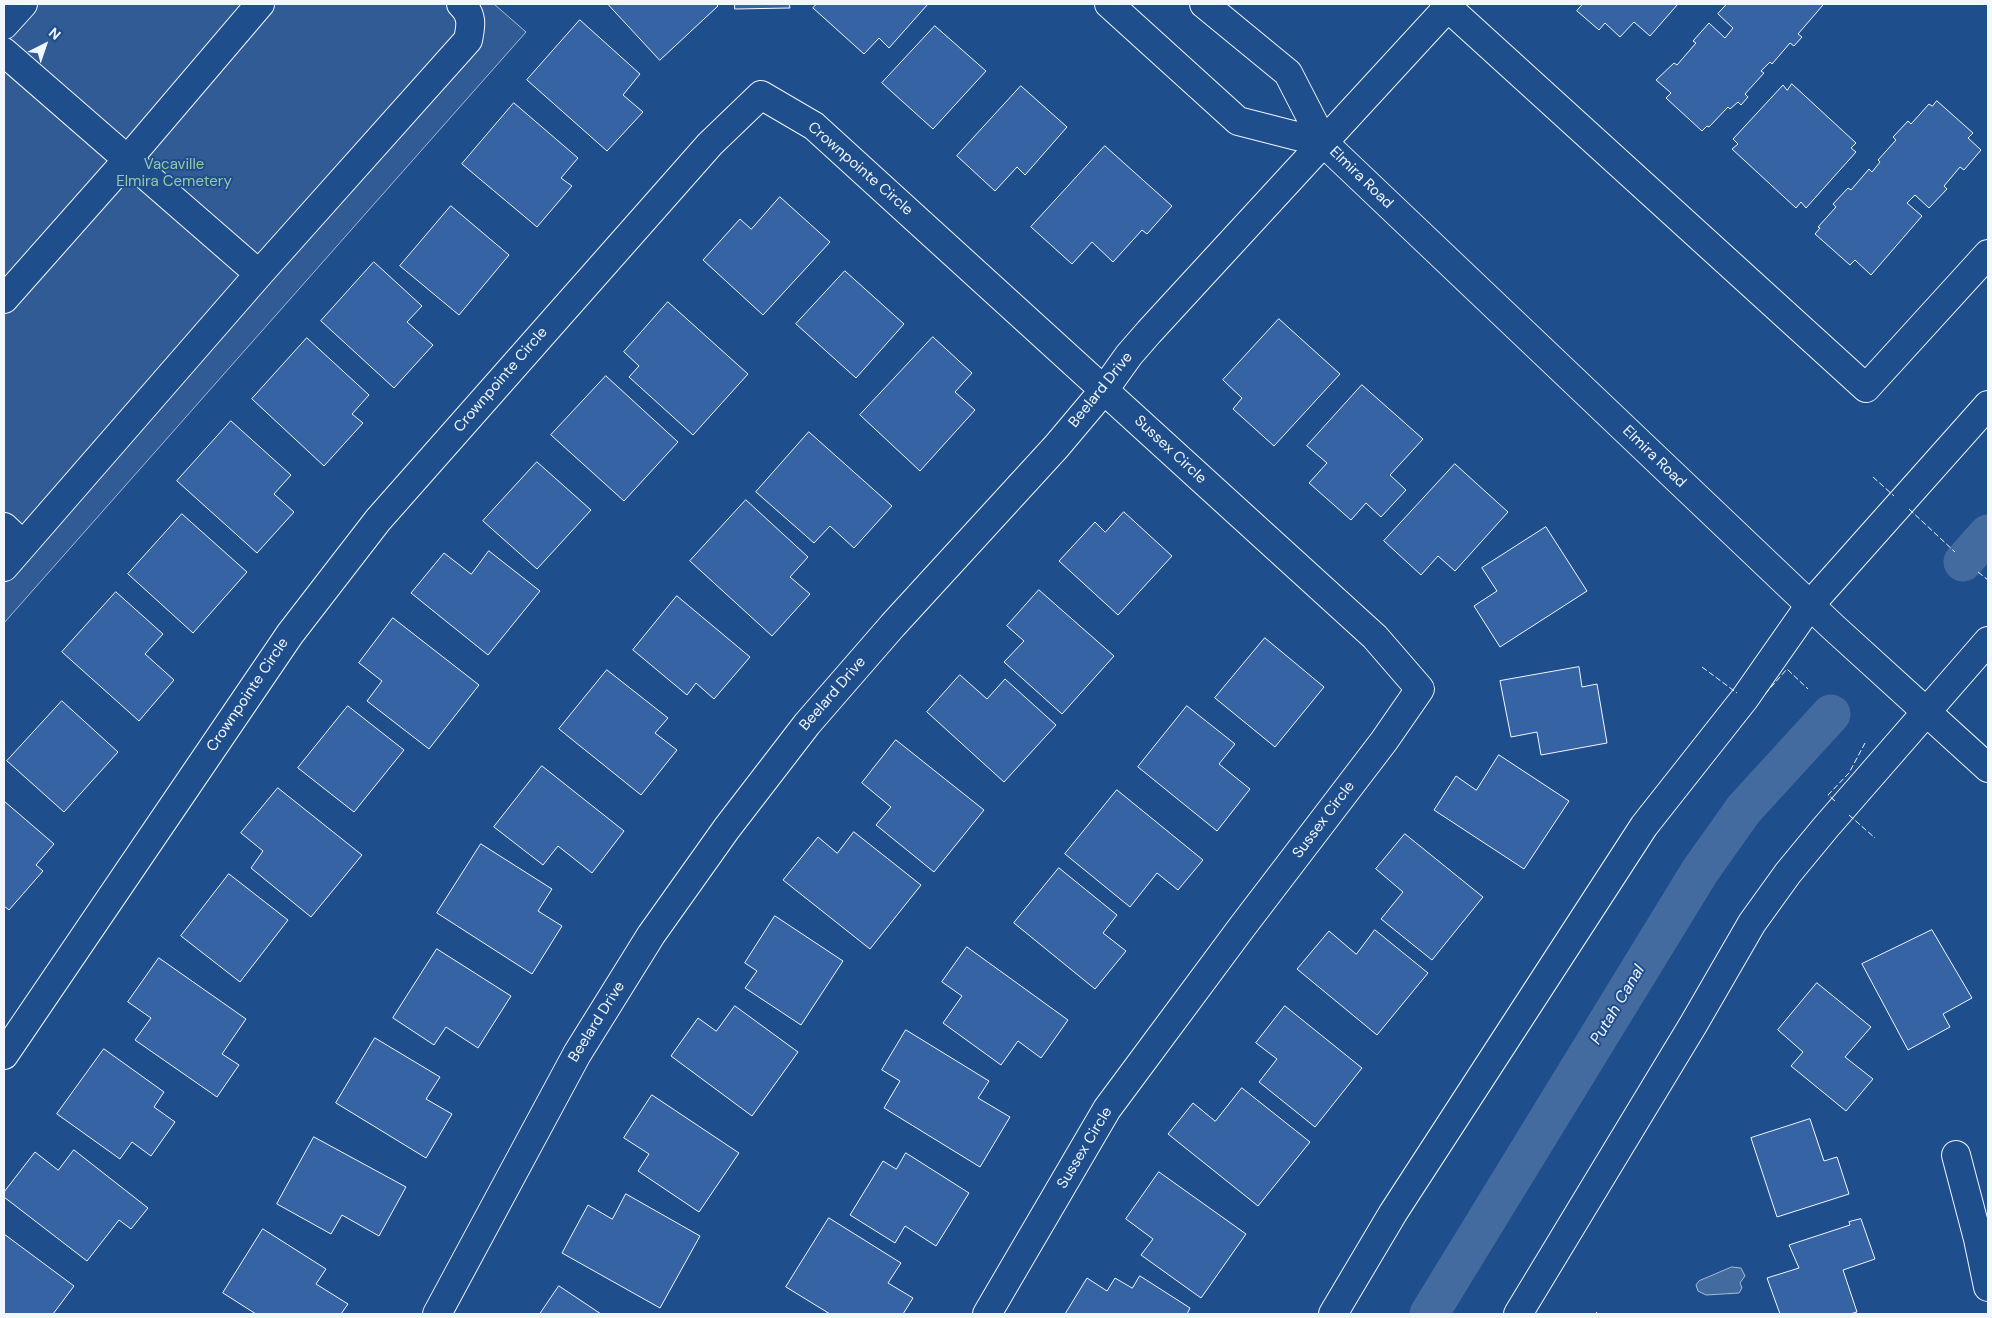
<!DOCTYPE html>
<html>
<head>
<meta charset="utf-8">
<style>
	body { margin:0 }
	#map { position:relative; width:1992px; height:1318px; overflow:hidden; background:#1f4e8c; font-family:"DM Sans",sans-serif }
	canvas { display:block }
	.frame { position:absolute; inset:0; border:5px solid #f2f6ff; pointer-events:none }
	.north { position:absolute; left:20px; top:20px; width:50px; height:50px; -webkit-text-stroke:4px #1f4e8c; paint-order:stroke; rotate:41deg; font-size:14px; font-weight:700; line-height:20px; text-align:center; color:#f2f6ff }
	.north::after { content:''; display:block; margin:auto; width:18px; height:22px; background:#f2f6ff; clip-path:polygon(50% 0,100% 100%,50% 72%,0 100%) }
</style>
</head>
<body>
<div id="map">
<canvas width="1992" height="1318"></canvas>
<div class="frame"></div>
<div class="north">N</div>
</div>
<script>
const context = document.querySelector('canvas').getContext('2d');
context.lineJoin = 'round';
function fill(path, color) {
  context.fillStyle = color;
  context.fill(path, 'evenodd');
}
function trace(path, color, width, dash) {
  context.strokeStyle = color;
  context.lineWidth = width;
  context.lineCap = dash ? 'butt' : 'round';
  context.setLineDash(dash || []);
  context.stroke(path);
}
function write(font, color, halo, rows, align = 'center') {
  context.font = font + ' "DM Sans",sans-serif';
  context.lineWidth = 4;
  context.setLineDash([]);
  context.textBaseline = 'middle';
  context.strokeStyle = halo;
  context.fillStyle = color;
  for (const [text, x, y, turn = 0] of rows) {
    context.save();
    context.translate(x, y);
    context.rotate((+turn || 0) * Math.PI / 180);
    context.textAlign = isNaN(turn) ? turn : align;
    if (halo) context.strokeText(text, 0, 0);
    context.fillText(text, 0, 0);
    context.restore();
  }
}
const green = new Path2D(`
	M4 4H494L526 32 4 623Z`);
const water = new Path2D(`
	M1732 1267 1741 1268 1745 1276 1740 1283 1742 1288 1739 1293 1706 1295 1698 1291 1696 1285 1699 1281Z`);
const canal = new Path2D(`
	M1963 562 1988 534
	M1429 1314 1700 871 1744 809 1831 714`);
const building = new Path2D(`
	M608 4H716L718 6 660 60Z
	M735 4H789L790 8 735 9Z
	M817 4H928L889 48 879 38 864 54 813 8Z
	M1583 4H1678L1650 36 1634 22 1620 37 1605 23 1599 30 1577 11Z
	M1727 4H1821L1823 5 1798 34 1802 37 1794 46 1790 43 1772 64 1770 62 1761 71 1764 73 1745 94 1748 97 1741 105 1738 102 1730 109 1728 107 1709 127 1707 126 1702 131 1666 98 1671 93 1656 80 1674 63 1677 65 1696 43 1693 41 1709 23 1725 38 1733 28 1718 14Z
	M580 20 640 74 623 95 643 112 607 151 527 80Z
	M935 26 986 71 933 129 882 83Z
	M1792 84 1856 143 1851 148 1856 152 1806 208 1801 202 1796 208 1732 149 1738 144 1733 139 1783 85 1787 90Z
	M1021 86 1067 127 1025 175 1017 167 995 191 957 156Z
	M1937 101 1973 133 1968 138 1981 150 1964 170 1960 167 1944 186 1947 189 1929 208 1915 195 1907 203 1922 216 1871 275 1855 260 1850 265 1815 234 1820 228 1818 227 1836 207 1833 204 1848 188 1851 190 1869 169 1872 172 1880 162 1878 160 1896 140 1893 137 1908 121 1911 124 1929 104 1932 106Z
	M514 103 578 158 561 178 572 186 537 227 462 164Z
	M1105 146 1172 206 1147 234 1142 230 1113 262 1092 242 1072 264 1031 227Z
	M780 197 830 242 763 315 703 260 740 219 751 229Z
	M451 206 509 255 459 315 400 266Z
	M374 262 422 306 407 322 433 345 394 388 321 321Z
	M845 271 904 324 856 378 796 324Z
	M668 302 748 374 693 435 629 377 639 366 624 352Z
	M1279 319 1340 374 1274 446 1233 409 1242 398 1223 380Z
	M933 337 972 373 955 392 975 410 920 471 860 415Z
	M307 338 369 395 352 414 363 423 324 466 252 399Z
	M606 376 678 442 624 501 551 435Z
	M1362 385 1423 439 1390 475 1406 490 1381 517 1366 503 1351 520 1309 483 1327 463 1307 446Z
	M231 421 291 475 274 494 294 512 257 553 177 481Z
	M809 432 892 506 854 548 830 526 814 543 756 492Z
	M537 462 591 510 537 569 483 521Z
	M1455 464 1508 512 1455 571 1438 556 1421 575 1384 541Z
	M746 500 808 557 790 577 810 594 772 636 690 561Z
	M1124 512 1172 556 1118 615 1059 561 1095 522 1105 532Z
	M182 514 247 572 193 633 128 574Z
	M1546 527 1587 591 1500 647 1474 606 1497 591 1482 568Z
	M489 551 540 591 488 655 411 593 444 553 471 574Z
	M1039 590 1114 656 1062 714 1004 662 1024 641 1007 626Z
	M116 592 163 634 145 654 174 680 139 721 62 652Z
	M677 596 750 657 714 699 696 683 687 695 633 650Z
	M393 618 479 685 429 749 367 701 382 681 359 663Z
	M1265 638 1324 687 1275 747 1215 698Z
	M1579 667 1582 687 1597 684 1607 743 1541 755 1537 732 1511 737 1500 681Z
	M607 670 668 718 655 733 677 750 641 795 559 729Z
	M960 675 987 699 1005 679 1056 725 1004 782 927 712Z
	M62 701 118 752 64 812 7 761Z
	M348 706 404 750 354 812 298 768Z
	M1187 706 1235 744 1219 764 1250 789 1217 831 1138 767Z
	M896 740 984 810 934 872 876 825 891 807 862 783Z
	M1499 755 1569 801 1524 869 1434 810 1456 776 1476 790Z
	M542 766 624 831 592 873 558 846 543 865 494 827Z
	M278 788 362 855 311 917 251 868 263 851 241 833Z
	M1117 790 1203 860 1178 890 1157 873 1130 907 1065 854Z
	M4 801 54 844 36 865 43 871 9 910 4 906Z
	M854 832 921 885 870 949 783 880 818 837 837 853Z
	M1405 834 1483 897 1432 960 1381 919 1403 892 1376 869Z
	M481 844 552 889 538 911 562 926 532 974 437 913Z
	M1059 868 1117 915 1103 933 1126 951 1095 989 1014 923Z
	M229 874 288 920 240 982 181 936Z
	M775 916 843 961 801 1025 745 988 757 971 745 963Z
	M1375 930 1428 973 1377 1035 1297 969 1329 931 1356 954Z
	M1932 930 1972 998 1943 1014 1950 1027 1908 1050 1862 964Z
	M967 947 1068 1020 1041 1058 1018 1041 1001 1065 943 1023 962 996 942 982Z
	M437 949 511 996 478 1048 446 1027 434 1045 393 1018Z
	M159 958 246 1019 222 1054 239 1065 217 1097 135 1040 151 1018 128 1002Z
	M1817 983 1871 1027 1845 1057 1873 1079 1846 1111 1791 1066 1803 1052 1778 1030Z
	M735 1006 798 1052 752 1116 671 1056 698 1018 716 1031Z
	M1285 1006 1362 1068 1315 1127 1259 1082 1277 1059 1256 1043Z
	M906 1030 989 1081 978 1098 1010 1117 980 1167 884 1108 900 1081 882 1070Z
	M375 1038 440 1077 426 1099 452 1114 426 1158 336 1103Z
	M104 1049 164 1092 154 1107 175 1122 151 1156 132 1142 120 1159 57 1114Z
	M1242 1088 1310 1142 1258 1206 1168 1134 1193 1103 1215 1121Z
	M652 1095 739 1153 699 1212 638 1171 649 1154 624 1138Z
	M1810 1119 1824 1161 1837 1157 1849 1194 1777 1217 1751 1138Z
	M314 1137 406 1187 379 1236 342 1215 331 1234 277 1204Z
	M74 1150 148 1208 131 1229 119 1220 87 1261 4 1197V1192L35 1152 58 1170Z
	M906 1153 969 1193 936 1246 905 1226 895 1243 850 1215 883 1161 896 1169Z
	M1159 1172 1246 1234 1201 1298 1141 1255 1153 1239 1126 1219Z
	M626 1194 700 1236 660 1308 562 1253 588 1205 612 1219Z
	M829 1218 901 1263 888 1283 913 1298 903 1314H830L786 1287Z
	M1861 1219 1875 1259 1843 1270 1857 1312 1850 1314H1780L1767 1278 1799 1268 1789 1245 1850 1225 1849 1222Z
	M263 1229 326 1269 316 1284 348 1304 341 1314H256L223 1293Z
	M4 1234 74 1286 53 1314H4Z
	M1140 1276 1190 1308 1187 1314H1065L1087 1278 1107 1291 1115 1278 1132 1288Z
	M559 1286 601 1314H540Z`);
const minor = new Path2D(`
	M1444 4 1866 388 1988 254
	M4 25 23 4
	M4 52 259 274
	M4 299 128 159 260 4
	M4 527 23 545
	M4 567 259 274 468 40C471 26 473 15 461 4
	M4 1055 290 634 378 520 710 144 761 95 814 126 1375 637 1420 689 1384 741 1242 927 1107 1109 987 1314
	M1956 1155 1978 1239 1988 1287
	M437 1314 577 1054 651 935 727 828 807 724 893 625 1056 447 1104 390 1129 355 1149 332 1448 7
	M1333 1314 1393 1213 1644 826 1745 698 1810 605 1988 405
	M1518 1314 1693 1025 1752 923 1788 873 1826 827 1988 641`);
const major = new Path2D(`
	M1109 4 1238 121 1324 143
	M1204 4 1288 73 1324 143 1832 626 1988 768`);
const fence = new Path2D(`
	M1873 477 1894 496
	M1909 509 1955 552
	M1978 572 1988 580
	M1702 667 1737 693
	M1765 694 1787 669 1808 689
	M1835 801 1828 795 1849 773 1865 743
	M1849 815 1875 838
	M1596 1312 1598 1314`);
const parkNames = [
	["Vacaville",174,165],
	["Elmira Cemetery",174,182]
];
const streetNames = [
	["Crownpointe Circle",860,169,41],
	["Elmira Road",1361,178,44],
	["Crownpointe Circle",501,380,-49],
	["Beelard Drive",1101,390,-51],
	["Sussex Circle",1170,450,43],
	["Elmira Road",1654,457,44],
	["Beelard Drive",833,694,-49],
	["Crownpointe Circle",248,695,-56],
	["Sussex Circle",1324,820,-53],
	["Beelard Drive",597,1022,-58],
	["Sussex Circle",1085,1148,-59]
];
const waterNames = [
	["Putah Canal",1618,1005,-59]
];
fill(green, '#305b95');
trace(green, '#a8bbd7', 1);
fill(water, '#446ba0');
trace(water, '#a8bbd7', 1);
trace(canal, '#446ba0', 39);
fill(building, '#3563a3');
trace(building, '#f2f6ff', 1);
trace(minor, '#f2f6ff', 30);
trace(major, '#f2f6ff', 30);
trace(minor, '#1f4e8c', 28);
trace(major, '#1f4e8c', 28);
trace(fence, '#f2f6ff', 1, [6, 2.5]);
write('15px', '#97c8a6', '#1f4e8c', parkNames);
write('15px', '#f2f6ff', '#1f4e8c', streetNames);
write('italic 16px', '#f2f6ff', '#1f4e8c', waterNames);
</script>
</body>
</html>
